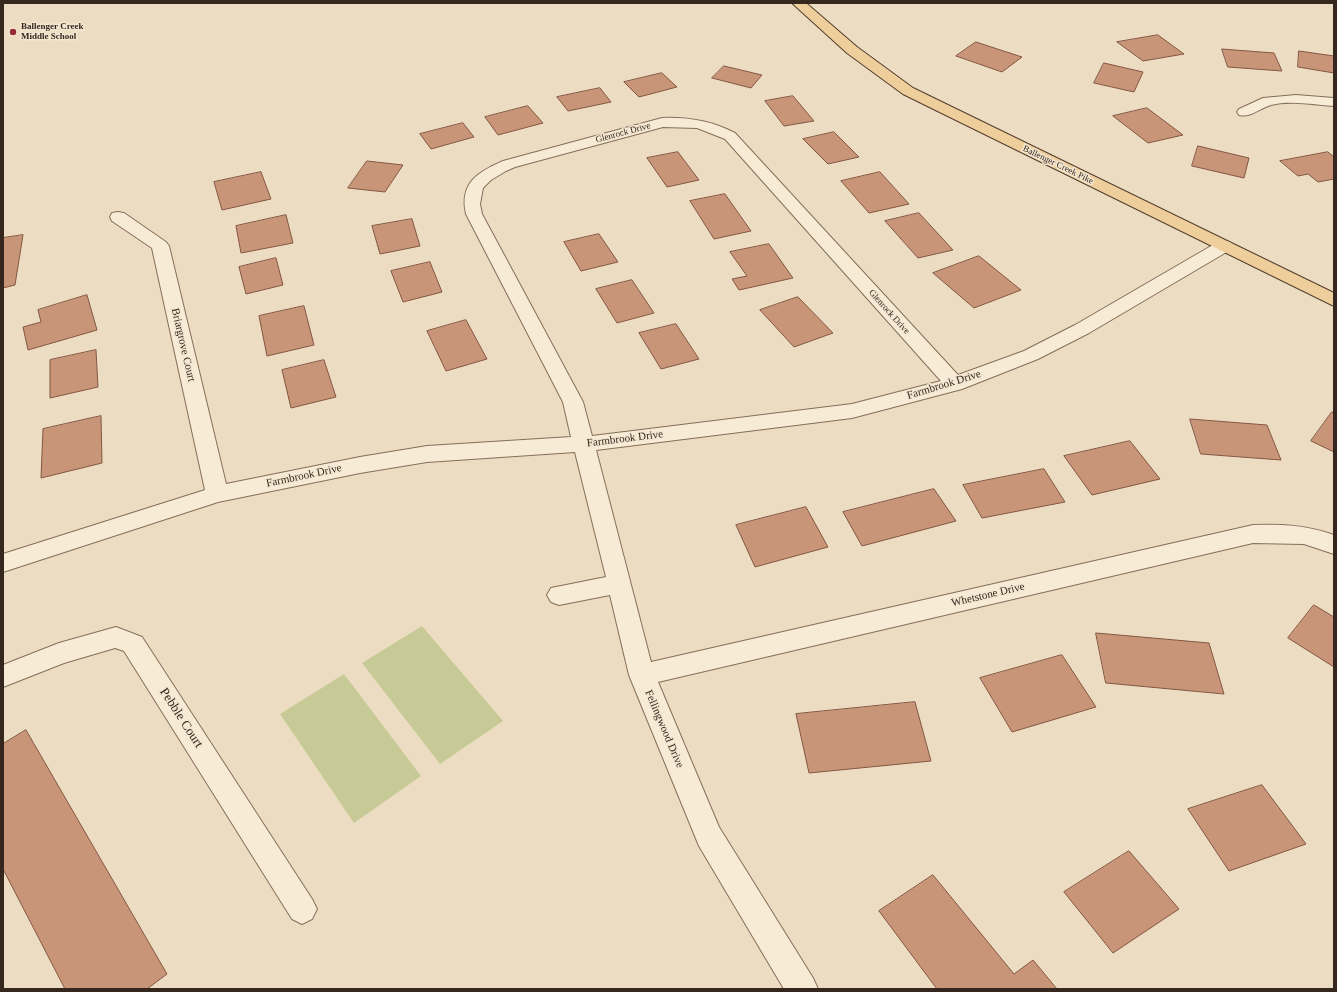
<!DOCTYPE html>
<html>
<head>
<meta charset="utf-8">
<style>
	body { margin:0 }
	#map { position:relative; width:1337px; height:992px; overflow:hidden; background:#ecddc2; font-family:Georgia,serif }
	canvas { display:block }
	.frame { position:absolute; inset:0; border:4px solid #36271e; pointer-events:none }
</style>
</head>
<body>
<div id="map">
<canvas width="1337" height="992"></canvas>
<div class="frame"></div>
</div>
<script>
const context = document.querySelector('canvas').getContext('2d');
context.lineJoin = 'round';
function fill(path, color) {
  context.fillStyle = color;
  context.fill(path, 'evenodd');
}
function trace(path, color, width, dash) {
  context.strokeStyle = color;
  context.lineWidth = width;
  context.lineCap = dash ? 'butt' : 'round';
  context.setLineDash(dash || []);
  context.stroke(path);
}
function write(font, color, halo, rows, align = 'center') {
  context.font = font + ' Georgia,serif';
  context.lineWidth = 3;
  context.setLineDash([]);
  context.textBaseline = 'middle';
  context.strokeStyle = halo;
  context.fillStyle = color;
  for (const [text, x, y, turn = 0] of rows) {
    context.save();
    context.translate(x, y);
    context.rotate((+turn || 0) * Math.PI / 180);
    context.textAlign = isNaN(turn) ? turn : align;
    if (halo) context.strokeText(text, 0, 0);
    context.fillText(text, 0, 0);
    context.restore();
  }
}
const green = new Path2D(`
	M422 626 503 721 440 764 362 663Z
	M344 674 421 776 354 823 280 714Z`);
const building = new Path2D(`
	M1158 35 1184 54 1143 61 1117 42Z
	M976 42 1022 57 1002 72 956 56Z
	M1222 49 1274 53 1282 71 1228 67Z
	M1299 51 1334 56V73L1298 67Z
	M1104 63 1143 72 1134 92 1094 83Z
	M724 66 762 75 751 88 712 78Z
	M662 73 677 87 639 97 624 82Z
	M600 88 611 102 568 111 557 97Z
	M793 96 814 121 784 126 765 101Z
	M528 106 543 123 498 135 485 117Z
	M1147 108 1183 135 1148 143 1113 116Z
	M463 123 474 137 431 149 420 134Z
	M834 132 859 157 828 164 803 139Z
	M1198 146 1249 158 1244 178 1192 166Z
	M678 152 699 180 667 187 647 158Z
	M1328 152 1334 157V179L1318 182 1308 174 1298 176 1280 161Z
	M367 161 403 165 385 192 348 188Z
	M261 172 271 199 222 210 214 182Z
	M880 172 909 204 869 213 841 181Z
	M725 194 751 231 714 239 690 201Z
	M919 213 953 250 918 258 885 221Z
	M286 215 293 243 241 253 236 226Z
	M412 219 420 246 380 254 372 226Z
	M599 234 618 262 581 271 564 242Z
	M23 235 15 285 3 288V238Z
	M769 244 793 278 739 290 732 279 747 276 730 252Z
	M979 256 1021 290 974 308 933 273Z
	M276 258 283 285 246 294 239 267Z
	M430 262 442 292 403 302 391 271Z
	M632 280 654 313 617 323 596 289Z
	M87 295 97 330 28 350 23 327 41 322 38 310Z
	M798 297 833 333 794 347 760 310Z
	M304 306 314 345 267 356 259 316Z
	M466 320 487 359 446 371 427 331Z
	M676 324 699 359 661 369 639 333Z
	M96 350 98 387 50 398V360Z
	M324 360 336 397 291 408 282 370Z
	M1332 412 1334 413V452L1311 441Z
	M101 416 102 463 41 478 43 429Z
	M1190 419 1267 425 1281 460 1201 454Z
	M1130 441 1160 479 1092 495 1064 456Z
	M1044 469 1065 502 982 518 963 485Z
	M934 489 956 521 862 546 843 512Z
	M806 507 828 547 755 567 736 525Z
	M1314 605 1334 617V667L1288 638Z
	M1096 633 1209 643 1224 694 1106 683Z
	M1062 655 1096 707 1012 732 980 678Z
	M915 702 931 761 809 773 796 714Z
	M26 730 167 974 147 989H65L3 869V744Z
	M1262 785 1306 844 1229 871 1188 809Z
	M1129 851 1179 909 1113 953 1064 892Z
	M933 875 1014 974 1033 960 1057 989H937L879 911Z`);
const minor = new Path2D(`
	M1296 95 1334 98V106C1314 105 1291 100 1271 105 1260 108 1251 118 1239 115L1237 112 1239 109 1263 98Z
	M662 118C688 117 712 121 735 133L958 375 1024 351 1075 325 1218 242 1224 241 1230 242 1233 246 1230 250 1089 333 1038 359 962 389 852 418 596 450 651 662 1253 525C1281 524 1307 525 1334 535V554L1304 544 1253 543 658 682 719 827 813 978 818 989H784L699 846 629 675 610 595 559 605 551 602 547 595 551 588 606 577 575 452 427 462 360 473 218 502 3 572V554L205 490 152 248 112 221 110 217 112 213 118 212 124 213 166 242 169 246 226 484 360 457 427 446 571 437 563 402 466 214C459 183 478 172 503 161ZM663 127 697 128 725 139 941 381 852 404 592 436 583 402 482 214 480 204 483 188 491 180 506 171 515 167Z
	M116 627 142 637 312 899 317 909 312 919 302 924 292 919 124 651 115 648 64 663 3 687V665L59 643Z`);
const major = new Path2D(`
	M792 3H806L857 47 913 88 1334 293V306L903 94 847 53Z`);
const markers = [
	[13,32,4,"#922c34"]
];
const farPoinames = [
	["Ballenger Creek",21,27],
	["Middle School",21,37]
];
const farStreetnames = [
	["Glenrock Drive",623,133,-15],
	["Ballenger Creek Pike",1058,165,26],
	["Glenrock Drive",889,312,48]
];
const streetNames = [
	["Briargrove Court",183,345,77],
	["Farmbrook Drive",944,385,-17],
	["Farmbrook Drive",625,439,-7],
	["Farmbrook Drive",304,476,-12],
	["Whetstone Drive",988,595,-13],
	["Fellingwood Drive",664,729,67]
];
const nearStreetnames = [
	["Pebble Court",181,718,57]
];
fill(green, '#c7ca96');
fill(building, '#c99579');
trace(building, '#835641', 1);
trace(minor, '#856e5a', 2);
trace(major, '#533d2e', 2);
fill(minor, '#f7ebd5');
fill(major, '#eece9b');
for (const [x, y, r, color] of markers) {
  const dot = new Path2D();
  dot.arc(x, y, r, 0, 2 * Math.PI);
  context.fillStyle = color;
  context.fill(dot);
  trace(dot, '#f4e7d1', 1.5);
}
write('bold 9px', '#36271e', '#f4e7d1', farPoinames, 'left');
write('9px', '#36271e', '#f4e7d1', farStreetnames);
write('11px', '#36271e', '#f4e7d1', streetNames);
write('13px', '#36271e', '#f4e7d1', nearStreetnames);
</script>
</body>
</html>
